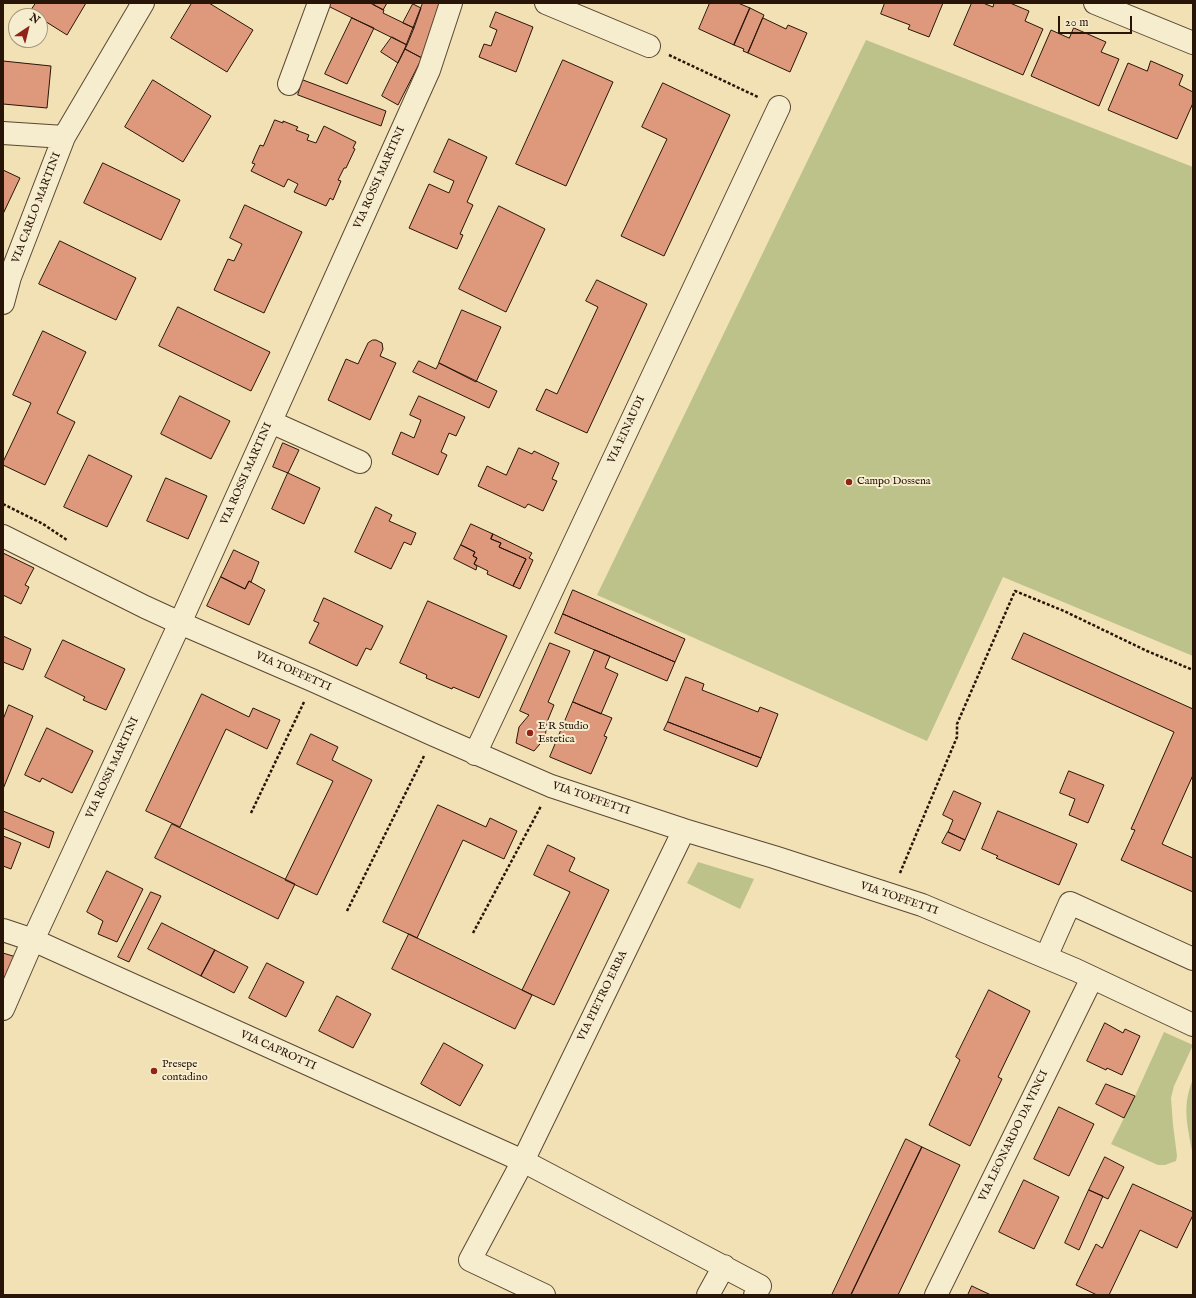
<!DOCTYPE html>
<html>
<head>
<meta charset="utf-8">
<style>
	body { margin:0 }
	#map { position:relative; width:1196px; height:1298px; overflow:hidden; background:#f1e1b4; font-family:"IM FELL English",serif }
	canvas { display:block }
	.frame { position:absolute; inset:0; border:4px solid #291508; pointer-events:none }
	.north { position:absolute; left:8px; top:8px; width:40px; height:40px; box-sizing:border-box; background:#f6ecce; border:1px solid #a4967f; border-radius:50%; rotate:35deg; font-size:11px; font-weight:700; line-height:16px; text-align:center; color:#291508 }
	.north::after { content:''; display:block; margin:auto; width:14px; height:18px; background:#8f2418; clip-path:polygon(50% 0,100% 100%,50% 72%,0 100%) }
	.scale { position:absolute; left:1058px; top:16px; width:74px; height:18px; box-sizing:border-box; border:2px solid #291508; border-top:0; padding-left:5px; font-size:12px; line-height:14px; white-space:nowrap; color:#291508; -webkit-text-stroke:3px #f6ecce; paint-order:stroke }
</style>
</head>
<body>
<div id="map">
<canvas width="1196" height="1298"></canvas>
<div class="frame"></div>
<div class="north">N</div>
<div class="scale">20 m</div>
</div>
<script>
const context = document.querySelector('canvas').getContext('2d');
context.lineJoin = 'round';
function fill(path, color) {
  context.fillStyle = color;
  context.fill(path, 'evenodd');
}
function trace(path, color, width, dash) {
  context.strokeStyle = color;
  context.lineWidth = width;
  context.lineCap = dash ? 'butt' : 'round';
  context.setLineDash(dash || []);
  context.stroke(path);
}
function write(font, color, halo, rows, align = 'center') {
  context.font = font + ' "IM FELL English",serif';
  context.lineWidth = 4;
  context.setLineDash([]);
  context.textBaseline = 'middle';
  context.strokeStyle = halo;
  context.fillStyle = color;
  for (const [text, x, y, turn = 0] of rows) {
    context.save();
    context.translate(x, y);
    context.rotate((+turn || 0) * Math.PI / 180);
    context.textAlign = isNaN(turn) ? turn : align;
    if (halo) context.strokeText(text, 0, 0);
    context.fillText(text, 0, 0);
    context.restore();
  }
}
const green = new Path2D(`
	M866 40 1193 167V656L1003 577 927 741 597 595Z
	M698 862 754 879 740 909 687 883Z
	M1164 1032 1193 1045 1174 1086 1171 1098 1173 1125 1177 1156 1176 1161 1165 1165H1158L1111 1144 1135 1096Z
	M1193 1079V1149L1192 1151C1187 1123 1182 1106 1193 1079Z`);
const building = new Path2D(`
	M36 3H86L67 35 40 18V16H36L30 12Z
	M192 3H209L253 30 227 72 171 38Z
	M331 3H370L384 10 383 13 414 28 407 45 330 7Z
	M376 3H387L383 10 374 5Z
	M423 3H441L422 58 405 49Z
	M710 3H738L750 8 734 45 699 29Z
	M885 3H943L929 37 908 29 910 25 881 14Z
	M972 3H983L993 7 994 3H1010L1029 11 1025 21 1043 29 1023 75 954 45Z
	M413 4 421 8 414 28 403 23Z
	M750 8 764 15 748 53 743 51 744 49 734 45Z
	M496 12 533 27 516 72 479 57 484 44 491 46 497 30 490 27Z
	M352 18 374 28 347 84 325 74Z
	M763 18 786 29 788 25 807 33 790 72 748 53Z
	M1074 28 1106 42 1101 52 1119 59 1099 106 1031 76 1051 30 1069 38Z
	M392 37 407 45 398 63 381 52Z
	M405 49 422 58 398 105 382 96Z
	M563 60 613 82 566 186 516 164Z
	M3 61 51 66 47 108 3 104Z
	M1151 61 1183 75 1179 85 1193 92V103L1177 139 1108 110 1128 63 1147 71Z
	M153 80 211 116 183 162 125 127Z
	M303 80 386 111 381 126 298 95Z
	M663 83 730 115 664 256 621 236 667 139 642 127Z
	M275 120 283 123V121L298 127 296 130 309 135 307 140 316 143 324 126 356 142 353 148 355 149 346 168H344L338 180 341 181 333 200 330 198 326 206 294 192 298 184 288 179 284 187 251 171 255 164 252 163 260 145 263 146Z
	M449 139 487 157 467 202 473 205 460 234 463 235 457 249 409 228 429 184 449 193 454 181 434 172Z
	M103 163 180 200 161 240 84 203Z
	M3 170 20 178 3 214Z
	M245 205 302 232 264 313 214 290 228 259 234 261 242 244 230 238Z
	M499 206 545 229 506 312 459 289Z
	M60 241 136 278 116 320 39 284Z
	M597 280 647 304 587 433 536 410 546 389 557 394 598 307 586 301Z
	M178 307 270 352 251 391 159 346Z
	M462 310 501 327 476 382 439 363Z
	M43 331 86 352 57 413 75 422 45 485 3 465V462L31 403 13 395Z
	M373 340H376L382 343 383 349 380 356 396 363 370 420 328 400 346 359 358 364 368 343Z
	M419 361 436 369 439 363 497 391 489 408 413 372Z
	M180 396 230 421 211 459 161 434Z
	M419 396 465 417 456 436 449 433 441 452 447 455 438 475 392 454 401 432 414 438 421 420 410 415Z
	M283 443 299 450 288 473 273 467Z
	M519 448 532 454 534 451 559 463 552 479 557 481 543 511 528 504 525 508 478 486 487 466 506 475Z
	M89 455 132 476 107 527 64 507Z
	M288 473 320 488 304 524 272 509Z
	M166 478 207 496 188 539 147 521Z
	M376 507 392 515 389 521 416 533 411 545 404 542 391 569 355 552Z
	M471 524 493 534 491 539 501 543 499 547 526 559 513 586 487 574 488 571 474 564 477 558 473 556 475 552 461 545Z
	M493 534 532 553 529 558 533 560 520 589 513 586 526 559 499 547 501 543 491 539Z
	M461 545 475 552 473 556 477 558 474 564 477 566 476 570 454 559Z
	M234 550 259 562 251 582 249 581 245 589 221 577Z
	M3 553 34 568 25 585 29 587 21 604 3 595Z
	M221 577 245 589 249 581 265 590 249 625 207 606Z
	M573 590 685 639 675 662 563 614Z
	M324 598 383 626 371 650 366 648 357 666 309 643 319 623 314 621Z
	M428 601 507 636 479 698 453 687 452 689 426 678 427 675 400 663Z
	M563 614 675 662 667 681 555 633Z
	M1024 633 1193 709V775L1162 844 1193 858V892L1121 860 1135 830 1131 829 1174 732 1012 659Z
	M3 636 31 649 23 670 3 662Z
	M63 640 125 669 106 710 83 700 85 697 45 677Z
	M550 643 570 651 548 702 554 705 547 722 545 738 534 751 516 743 519 727 529 715 520 711Z
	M595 650 610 656 605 668 618 674 601 714 573 702Z
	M686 677 704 684 702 690 758 712 760 707 778 714 761 758 668 722Z
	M202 694 249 717 253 708 280 720 267 749 226 729 180 827 146 811Z
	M573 702 612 718 604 736 607 737 591 774 550 757Z
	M9 705 33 716 3 789V720Z
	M668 722 761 758 757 767 664 730Z
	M47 728 93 751 72 793 42 778 40 782 25 775Z
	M311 734 338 747 332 760 372 780 317 895 285 880 333 781 297 764Z
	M1069 771 1104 785 1088 823 1069 815 1075 799 1060 793Z
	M954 791 981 803 965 840 948 832 953 820 943 815Z
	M438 805 486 827 490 818 517 831 504 859 463 840 417 938 383 922Z
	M3 811 54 832 49 848 3 828Z
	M998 811 1077 844 1059 885 996 858 998 856 982 849Z
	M172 824 295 884 278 919 155 858Z
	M948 832 965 840 960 851 942 843Z
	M3 836 21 843 11 869 3 866Z
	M548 845 575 858 569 871 609 890 554 1005 522 990 570 892 534 875Z
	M107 871 143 889 117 942 98 934 103 921 87 912Z
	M151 892 161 896 129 962 118 957Z
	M162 923 215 950 201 976 148 949Z
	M409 934 532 995 515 1029 392 969Z
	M215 950 248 967 234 993 201 976Z
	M3 953 16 957 3 985Z
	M267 963 304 982 286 1017 249 998Z
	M989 990 1030 1011 998 1077 1002 1079 970 1146 929 1125 960 1060 956 1057Z
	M337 996 371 1014 353 1048 319 1031Z
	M1105 1023 1123 1033 1125 1029 1140 1036 1122 1075 1107 1068 1106 1070 1087 1061Z
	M444 1043 483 1065 460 1106 421 1084Z
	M1106 1084 1135 1096 1124 1118 1096 1104Z
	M1059 1107 1094 1124 1069 1176 1034 1159Z
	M906 1139 922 1147 851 1295H832Z
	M922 1147 960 1165 898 1295H851Z
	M1105 1157 1124 1167 1108 1199 1089 1190Z
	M1024 1180 1059 1197 1034 1249 999 1232Z
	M1133 1184 1193 1212V1215L1177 1248 1140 1230 1109 1295H1097L1076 1285 1096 1244 1102 1248Z
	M1089 1190 1103 1196 1079 1250 1065 1243Z
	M972 1286 976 1288 991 1295H968Z`);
const path = new Path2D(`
	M669 55 758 97
	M3 504 43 524 67 540
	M251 813 304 702
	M900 873 957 737V724L1015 591 1064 611 1147 651 1193 670
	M347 911 424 756
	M473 933 541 806`);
const minor = new Path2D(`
	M546 3 649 46
	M1095 3 1193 43
	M289 84 319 3
	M3 133 64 137
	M3 303 10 277 64 137 143 3
	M271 422 360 462
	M3 536 145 607 180 623 314 681 434 735 551 786 684 830 774 857 922 905 1076 970 1193 1025
	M475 754 779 107
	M3 930 33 940 523 1161 760 1286 755 1295
	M1046 957 1070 903 1193 959
	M3 1009 33 940 180 623 429 70 451 3
	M544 1295 470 1260 523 1161 684 830
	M708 1295 724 1266
	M936 1295 1092 978`);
const markers = [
	[849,482,4,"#8f2418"],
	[530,733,4,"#8f2418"],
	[154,1071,4,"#8f2418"]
];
const streetNames = [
	["VIA ROSSI MARTINI",380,178,-66],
	["VIA CARLO MARTINI",37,208,-69],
	["VIA EINAUDI",627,430,-65],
	["VIA ROSSI MARTINI",247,474,-66],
	["VIA TOFFETTI",293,672,24],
	["VIA ROSSI MARTINI",113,768,-65],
	["VIA TOFFETTI",591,799,19],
	["VIA TOFFETTI",899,899,19],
	["VIA PIETRO ERBA",603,996,-64],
	["VIA CAPROTTI",278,1051,24],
	["VIA LEONARDO DA VINCI",1014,1136,-64]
];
const poiNames = [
	["Campo Dossena",857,482],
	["E R Studio",538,727],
	["Estetica",538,740],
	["Presepe",162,1065],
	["contadino",162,1078]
];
fill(green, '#bdc28a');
fill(building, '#de997d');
trace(building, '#291508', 1);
trace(minor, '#5b4833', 24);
trace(path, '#291508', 2.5, [3, 2]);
trace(minor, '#f6ecce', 22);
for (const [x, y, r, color] of markers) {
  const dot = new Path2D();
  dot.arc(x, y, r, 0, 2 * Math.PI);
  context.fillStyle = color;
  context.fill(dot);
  trace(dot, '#f6ecce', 1.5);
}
write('11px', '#291508', '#f6ecce', streetNames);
write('11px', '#291508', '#f6ecce', poiNames, 'left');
</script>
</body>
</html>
